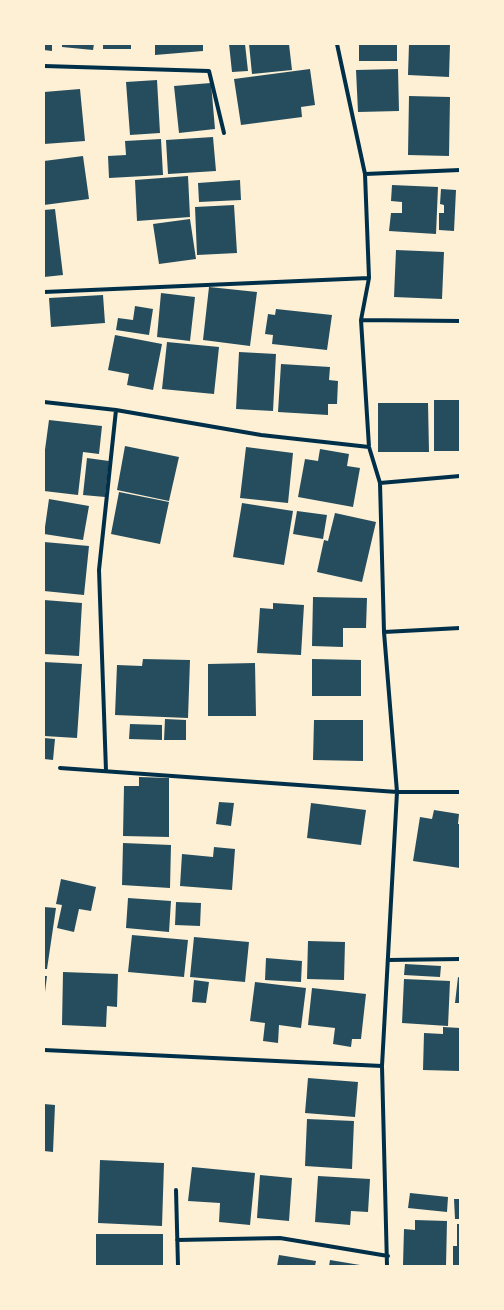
<!DOCTYPE html>
<html>
<head>
<meta charset="utf-8">
<style>
	body { margin:0 }
	#map { position:relative; width:504px; height:1310px; overflow:hidden; background:#fdf0d5; font-family:Helvetica,sans-serif }
	canvas { display:block }
	.frame { position:absolute; inset:0; border:45px solid #fdf0d5; pointer-events:none }
</style>
</head>
<body>
<div id="map">
<canvas width="504" height="1310"></canvas>
<div class="frame"></div>
</div>
<script>
const context = document.querySelector('canvas').getContext('2d');
context.lineJoin = 'round';
function fill(path, color) {
  context.fillStyle = color;
  context.fill(path, 'evenodd');
}
function trace(path, color, width, dash) {
  context.strokeStyle = color;
  context.lineWidth = width;
  context.lineCap = dash ? 'butt' : 'round';
  context.setLineDash(dash || []);
  context.stroke(path);
}
const building = new Path2D(`
	M44 44H52V51L44 50Z
	M62 44H94L93 50 62 47Z
	M103 44H131V49H103Z
	M155 44H203V51L155 55Z
	M229 44H245L248 71 232 72Z
	M249 44H289L292 70 252 74Z
	M359 44H397V61H359Z
	M409 44H450L449 77 408 75Z
	M310 69 315 105 301 107 302 117 241 125 234 79Z
	M398 69 399 111 358 112 356 70Z
	M157 80 160 133 130 135 126 82Z
	M211 83 215 129 179 133 174 86Z
	M80 89 85 141 44 144V92Z
	M409 96 450 97 449 156 408 155Z
	M213 137 216 171 168 174 166 140Z
	M161 139 163 175 109 178 108 156 126 155 125 141Z
	M83 156 89 199 44 205V161Z
	M188 176 190 217 137 221 135 180Z
	M240 180 241 200 199 202 198 183Z
	M392 185 438 187 436 234 389 231 391 213H402V202L391 201Z
	M441 189 456 190 454 231 439 230V213H444V205L440 204Z
	M234 205 237 253 197 255 195 207Z
	M55 209 63 275 44 277V210Z
	M190 219 196 259 159 264 153 224Z
	M396 250 444 252 442 299 394 297Z
	M209 287 257 292 250 346 203 340Z
	M161 293 195 297 190 341 157 337Z
	M103 295 105 323 51 327 49 298Z
	M135 306 153 309 149 335 116 330 118 318 133 320Z
	M276 309 332 315 327 350 272 344 273 335 265 334 268 314 275 315Z
	M115 335 162 344 153 390 127 385 129 374 108 370Z
	M167 342 219 347 214 394 162 389Z
	M239 352 276 354 273 411 236 409Z
	M281 364 330 367 329 380 338 381 337 404H328V415L278 412Z
	M434 400H460V451H434Z
	M378 403H428L429 452H378Z
	M49 420 102 426 99 454 83 452 78 495 44 491V457Z
	M125 446 179 457 169 501 117 490Z
	M246 447 293 453 288 503 240 498Z
	M320 449 349 454 347 466 360 468 353 507 298 497 305 459 318 461Z
	M87 458 109 461 105 497 83 495Z
	M119 492 169 502 160 544 111 534Z
	M49 499 89 506 83 540 44 534Z
	M242 503 293 511 284 565 233 557Z
	M297 511 327 515 323 539 293 534Z
	M335 513 376 522 362 582 317 572 324 540 328 541Z
	M44 542 89 546 84 595 44 591Z
	M313 597 367 598 366 628H343V647L312 646Z
	M44 600 82 603 79 656 44 654Z
	M273 603 304 605 301 655 257 653 260 608 273 609Z
	M143 659 190 660 188 718 115 715 117 665 142 666Z
	M312 659 361 660V696H312Z
	M44 662 82 664 77 738 44 736Z
	M255 663 256 716H208V664Z
	M165 719 186 720V740H164Z
	M314 720H363V761L313 760Z
	M130 724 162 725V740L129 739Z
	M44 738 55 739 53 760 44 759Z
	M139 777 169 778V837L123 836 124 786H139Z
	M219 802 234 803 231 826 216 824Z
	M311 803 366 810 361 845 307 838Z
	M434 810 459 814 458 824H460V868L413 861 420 817 432 819Z
	M123 843 171 845 170 888 122 885Z
	M214 847 235 849 232 890 180 886 182 854 213 857Z
	M61 879 96 887 91 911 79 909 74 932 57 928 62 905 56 904Z
	M128 898 171 901 169 932 126 928Z
	M176 902 201 903 200 926 175 925Z
	M44 907 56 908 47 969H44Z
	M132 935 188 940 184 977 128 972Z
	M194 937 249 942 245 982 190 977Z
	M308 941 345 942 344 980 307 979Z
	M266 958 302 961 301 982 265 980Z
	M405 964 441 966 440 977 404 975Z
	M63 972 118 974 117 1007 107 1006 106 1027 62 1025Z
	M44 976H47L45 992H44Z
	M458 977 460 978V1003H455Z
	M404 979 450 981 448 1026 402 1023Z
	M194 980 209 982 206 1003 192 1002Z
	M255 982 306 988 301 1028 279 1025 278 1043 263 1041 265 1023 250 1021Z
	M312 988 366 994 361 1039H352L351 1047 333 1044 335 1028 308 1025Z
	M443 1027 460 1028V1071L423 1070 424 1033 443 1034Z
	M308 1078 358 1082 355 1117 305 1113Z
	M44 1104 55 1105 53 1152 44 1151Z
	M307 1119 354 1121 352 1169 305 1166Z
	M100 1160 164 1163 162 1226 98 1223Z
	M192 1167 255 1173 250 1225 219 1222 220 1203 188 1201Z
	M260 1175 292 1178 289 1221 257 1218Z
	M318 1176 370 1179 368 1212 351 1211 350 1225 315 1222Z
	M410 1193 448 1197 447 1212 408 1208Z
	M454 1199H460V1219H455Z
	M415 1220 447 1221 446 1266 403 1265 404 1229 415 1230Z
	M457 1224H460V1266L453 1265V1246H457Z
	M96 1234H163V1266H96Z
	M279 1255 316 1261 315 1266H277Z
	M330 1260 360 1265V1266H329Z`);
const minor = new Path2D(`
	M337 44 365 174 369 278 361 320 369 447 380 483 384 632 397 792 382 1066 387 1266
	M44 66 209 71 224 133
	M365 174 460 170
	M44 292 369 278
	M361 320 460 321
	M44 402 116 410 261 435 369 447
	M380 483 460 476
	M384 632 460 628
	M60 768 397 792H460
	M106 771 99 570 116 410
	M388 960 460 959
	M44 1050 382 1066
	M176 1190 178 1266
	M177 1240 280 1238 388 1256`);
fill(building, '#264d5e');
trace(minor, '#003049', 4);
</script>
</body>
</html>
